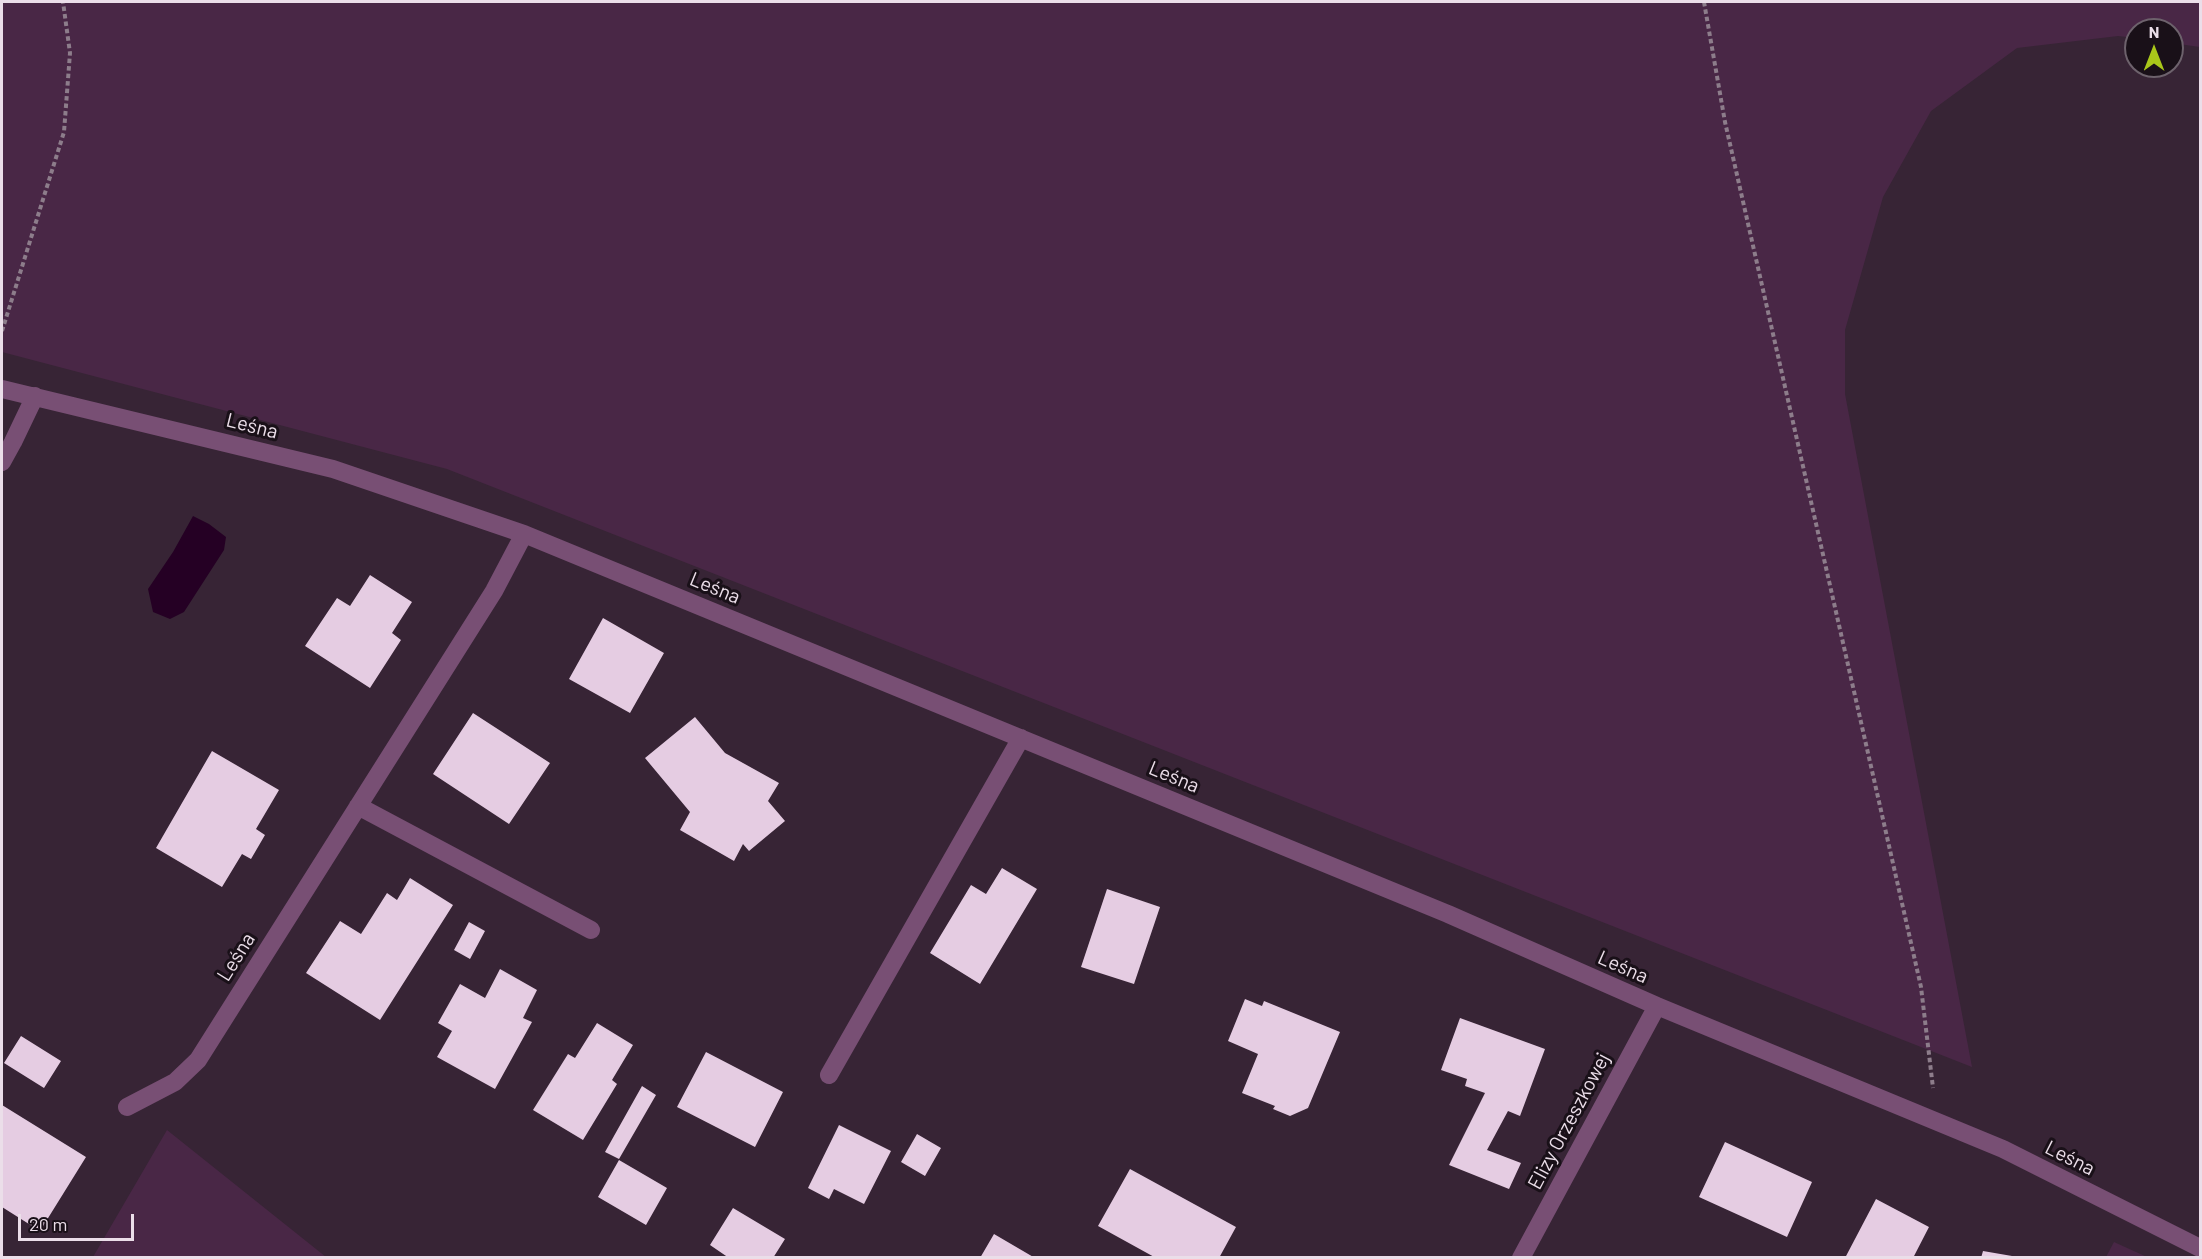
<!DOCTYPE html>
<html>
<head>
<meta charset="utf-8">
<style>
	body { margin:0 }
	#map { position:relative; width:2202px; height:1259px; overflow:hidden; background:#372435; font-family:Barlow,sans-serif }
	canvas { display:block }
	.frame { position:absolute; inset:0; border:3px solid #ebdee9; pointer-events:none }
	.north { position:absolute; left:2124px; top:18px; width:60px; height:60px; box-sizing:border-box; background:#191018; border:2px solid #6d626c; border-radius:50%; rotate:0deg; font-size:16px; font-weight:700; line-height:24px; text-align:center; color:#ebdee9 }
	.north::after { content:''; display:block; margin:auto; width:21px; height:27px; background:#a9c71a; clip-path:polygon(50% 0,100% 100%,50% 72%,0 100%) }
	.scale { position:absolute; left:18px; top:1214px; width:116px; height:27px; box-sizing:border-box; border:3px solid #ebdee9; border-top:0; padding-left:8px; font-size:18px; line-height:21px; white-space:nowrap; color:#ebdee9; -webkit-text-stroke:4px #191018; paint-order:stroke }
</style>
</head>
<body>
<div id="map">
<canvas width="2202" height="1259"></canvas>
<div class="frame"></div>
<div class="north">N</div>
<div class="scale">20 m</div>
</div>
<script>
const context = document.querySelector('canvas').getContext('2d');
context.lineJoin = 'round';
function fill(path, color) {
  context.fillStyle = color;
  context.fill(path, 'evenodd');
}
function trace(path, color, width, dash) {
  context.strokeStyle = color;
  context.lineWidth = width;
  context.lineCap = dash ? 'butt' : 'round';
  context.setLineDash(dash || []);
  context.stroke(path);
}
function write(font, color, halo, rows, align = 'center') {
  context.font = font + ' Barlow,sans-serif';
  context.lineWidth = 6;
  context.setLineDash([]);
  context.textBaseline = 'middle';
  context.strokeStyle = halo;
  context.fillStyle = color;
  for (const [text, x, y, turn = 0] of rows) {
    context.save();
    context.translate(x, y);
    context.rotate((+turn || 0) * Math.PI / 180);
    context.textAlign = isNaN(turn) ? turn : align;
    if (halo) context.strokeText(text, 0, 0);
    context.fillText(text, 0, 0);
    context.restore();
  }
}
const green = new Path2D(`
	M2 2H2200V47L2172 43V30H2136V38L2118 36 2017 48 1931 111 1883 197 1845 330V394L1972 1067 447 469 2 352Z
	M167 1130 326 1257H93Z
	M2114 1242 2147 1257H2106Z`);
const water = new Path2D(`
	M193 516 209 524 226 537 224 550 184 612 170 619 153 612 148 589 173 552Z`);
const building = new Path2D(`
	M370 575 412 602 392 633 401 640 370 688 305 646 337 598 350 606Z
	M603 618 664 653 630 713 569 679Z
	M473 713 550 763 509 824 433 774Z
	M695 717 725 753 779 783 768 801 785 821 749 851 743 844 734 861 680 830 690 812 645 758Z
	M212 751 279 790 256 829 265 835 251 859 242 854 222 887 156 848Z
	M1002 868 1037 889 980 984 930 953 971 885 986 894Z
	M410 878 453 905 380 1020 306 973 340 921 361 934 387 893 397 900Z
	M1107 889 1160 907 1134 984 1081 967Z
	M469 922 485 931 470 959 454 950Z
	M500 969 537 990 523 1018 532 1022 495 1089 437 1057 452 1031 438 1023 460 984 485 998Z
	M1245 999 1262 1006 1264 1001 1340 1032 1308 1108 1290 1116 1273 1109 1275 1106 1242 1093 1258 1054 1228 1041Z
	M1460 1018 1545 1049 1520 1116 1508 1111 1487 1150 1521 1163 1509 1189 1449 1165 1485 1093 1465 1086 1467 1079 1441 1070Z
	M597 1023 633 1045 612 1080 617 1084 583 1140 533 1110 568 1054 575 1058Z
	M21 1036 61 1061 44 1088 4 1063Z
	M706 1052 783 1092 755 1147 677 1107Z
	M642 1086 656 1095 619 1159 605 1152Z
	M2 1105 86 1157 40 1231 2 1207Z
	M839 1125 891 1151 864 1204 834 1189 829 1199 808 1188Z
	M917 1134 941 1148 925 1176 901 1162Z
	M1725 1142 1812 1182 1787 1237 1699 1197Z
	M619 1160 667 1188 646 1225 598 1197Z
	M1130 1169 1236 1227 1219 1258H1156L1098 1226Z
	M1876 1199 1929 1227 1913 1258H1845Z
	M733 1208 785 1239 773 1258H729L710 1245Z
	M994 1234 1035 1258H980Z
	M1983 1251 2012 1256V1258H1981Z`);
const path = new Path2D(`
	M1704 2 1725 122 1921 987 1933 1088
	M2 331 64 132 70 53 63 2`);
const minor = new Path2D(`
	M2 389 333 469 524 534 1448 914 1657 1006 2003 1149 2200 1248
	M2 462 13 442 35 396
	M358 806 591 930
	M829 1075 1021 738
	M127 1107 175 1082 198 1060 494 591 524 534
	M1521 1258 1657 1006`);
const streetNames = [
	["Leśna",252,426,14],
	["Leśna",715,588,22],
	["Leśna",1174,777,22],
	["Leśna",236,957,-58],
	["Leśna",1623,967,24],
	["Elizy Orzeszkowej",1569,1121,-62],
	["Leśna",2070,1158,27]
];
fill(green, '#492746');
fill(water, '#250024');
fill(building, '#e5cce2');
trace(path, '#8d7d8b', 4, [4.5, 3]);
trace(minor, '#784f74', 18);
write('20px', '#ebdee9', '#191018', streetNames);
</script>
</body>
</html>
